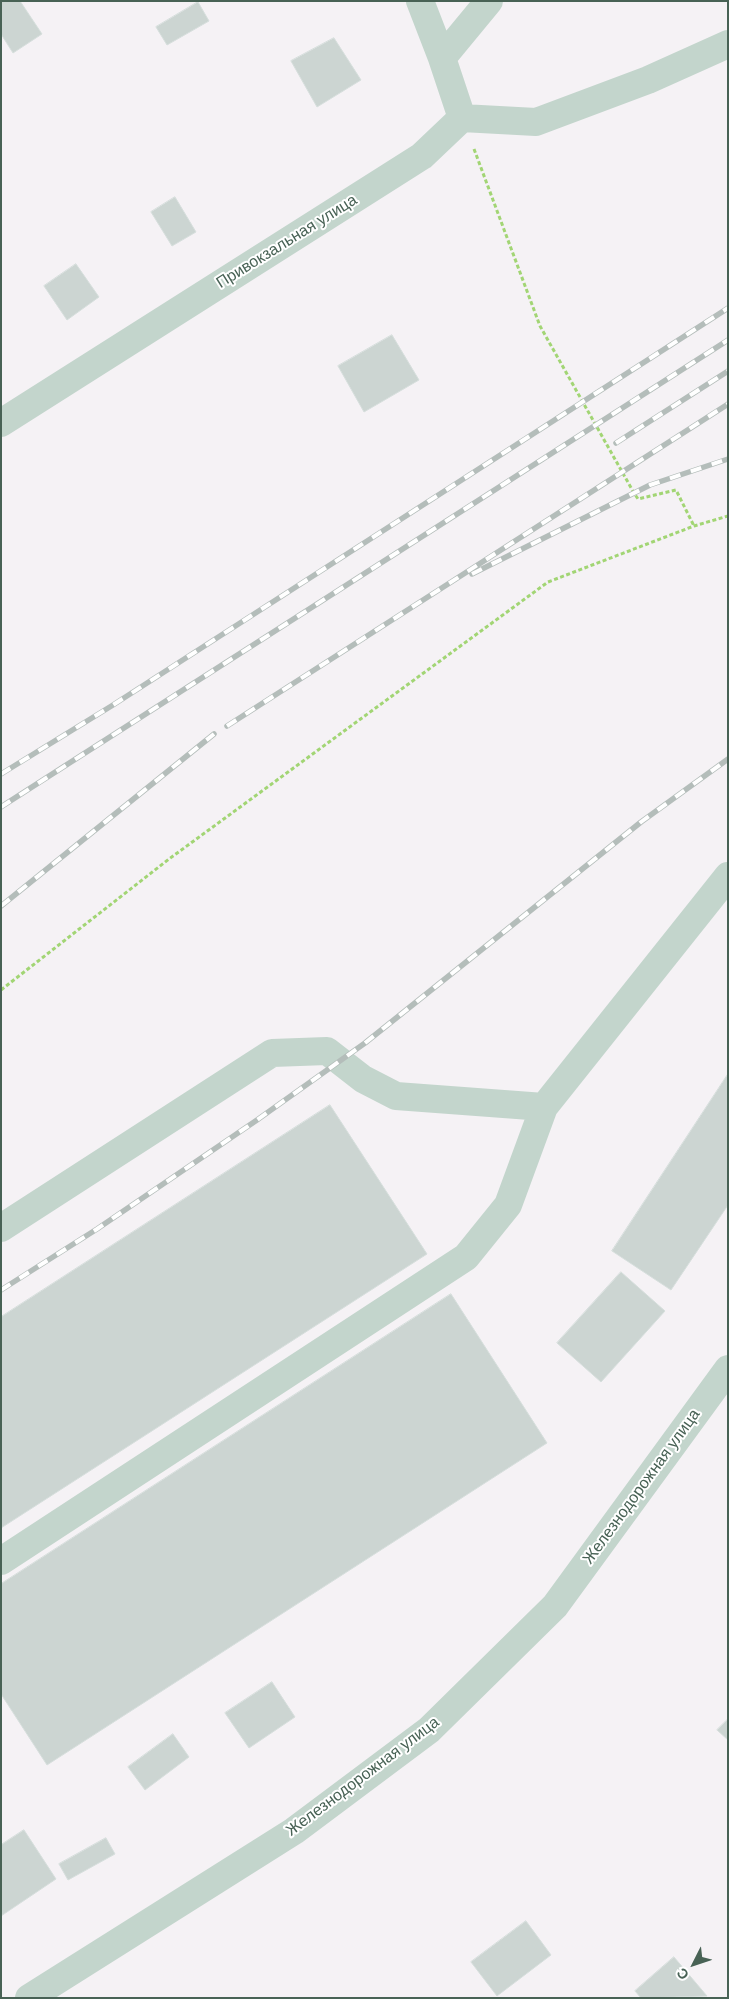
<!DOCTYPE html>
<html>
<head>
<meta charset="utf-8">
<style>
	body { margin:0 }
	#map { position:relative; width:729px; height:1999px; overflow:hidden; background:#f5f2f5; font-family:"DM Sans",sans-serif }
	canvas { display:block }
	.frame { position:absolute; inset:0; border:2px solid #486255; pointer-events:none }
	.north { position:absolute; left:669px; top:1939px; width:50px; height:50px; -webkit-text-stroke:4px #fff; paint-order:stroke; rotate:229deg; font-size:14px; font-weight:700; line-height:20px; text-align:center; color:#486255 }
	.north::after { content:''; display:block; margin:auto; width:18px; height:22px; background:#486255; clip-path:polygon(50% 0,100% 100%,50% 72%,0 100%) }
</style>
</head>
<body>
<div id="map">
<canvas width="729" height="1999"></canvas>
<div class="frame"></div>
<div class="north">С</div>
</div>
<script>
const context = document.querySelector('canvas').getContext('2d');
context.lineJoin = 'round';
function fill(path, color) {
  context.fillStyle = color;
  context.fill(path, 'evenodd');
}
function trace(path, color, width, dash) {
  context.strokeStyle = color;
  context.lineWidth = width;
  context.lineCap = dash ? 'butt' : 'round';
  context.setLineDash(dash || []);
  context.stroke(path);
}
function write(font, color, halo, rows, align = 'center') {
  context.font = font + ' "DM Sans",sans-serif';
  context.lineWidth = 4;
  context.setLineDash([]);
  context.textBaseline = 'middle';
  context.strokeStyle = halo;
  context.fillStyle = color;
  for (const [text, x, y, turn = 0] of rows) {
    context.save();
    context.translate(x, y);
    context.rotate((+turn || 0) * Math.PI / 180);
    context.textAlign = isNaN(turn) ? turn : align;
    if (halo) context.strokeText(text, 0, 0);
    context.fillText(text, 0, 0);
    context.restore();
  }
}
const building = new Path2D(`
	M20 1 42 34 13 53 1 34V2Z
	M198 2 209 21 167 45 156 27Z
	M334 38 361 80 317 107 291 61Z
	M175 197 196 232 172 246 151 212Z
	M76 264 99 297 67 320 44 286Z
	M392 335 419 380 364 412 338 366Z
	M728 1074V1205L671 1290 612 1251Z
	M330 1105 427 1254 1 1528V1317Z
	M621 1272 665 1311 601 1382 557 1343Z
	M451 1294 547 1443 47 1765 1 1694V1584Z
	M272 1682 295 1717 249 1748 225 1713Z
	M728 1719V1740L717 1730Z
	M173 1734 189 1757 145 1790 128 1767Z
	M24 1830 56 1879 1 1916V1845Z
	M106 1838 115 1854 68 1880 59 1864Z
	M526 1921 551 1955 497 1996 471 1962Z
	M674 1957 707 1996 641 1998 635 1991Z`);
const path = new Path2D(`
	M474 149 540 326 634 493 638 499 676 490 694 526
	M1 990 169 859 548 582 694 526 728 516`);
const minor = new Path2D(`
	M442 58 489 1
	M462 118 536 122 648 80 728 44
	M1 423 422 156 462 118 442 58 420 1
	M1 1228 272 1053 327 1051 363 1079 396 1096 544 1107
	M1 1561 466 1257 508 1205 544 1107 728 876
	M29 1998 294 1831 429 1730 555 1606 728 1369`);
const rail = new Path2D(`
	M616 443 728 371
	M472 574 650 485 728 459
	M227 726 728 404
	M1 774 113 705 728 308
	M1 807 728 340
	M1 906 214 734
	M1 1290 97 1229 257 1120 365 1043 641 822 728 759`);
const streetNames = [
	["Привокзальная улица",287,242,-32],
	["Железнодорожная улица",642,1487,-54],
	["Железнодорожная улица",363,1777,-37]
];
fill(building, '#ccd5d2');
trace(building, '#d6dedc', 1);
trace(path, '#a2d574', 3, [4, 2.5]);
trace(minor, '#c3d5cc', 28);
trace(rail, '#b4bdba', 5.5);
trace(rail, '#fff', 4, [11]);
write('16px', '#486255', '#fff', streetNames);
</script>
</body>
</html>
